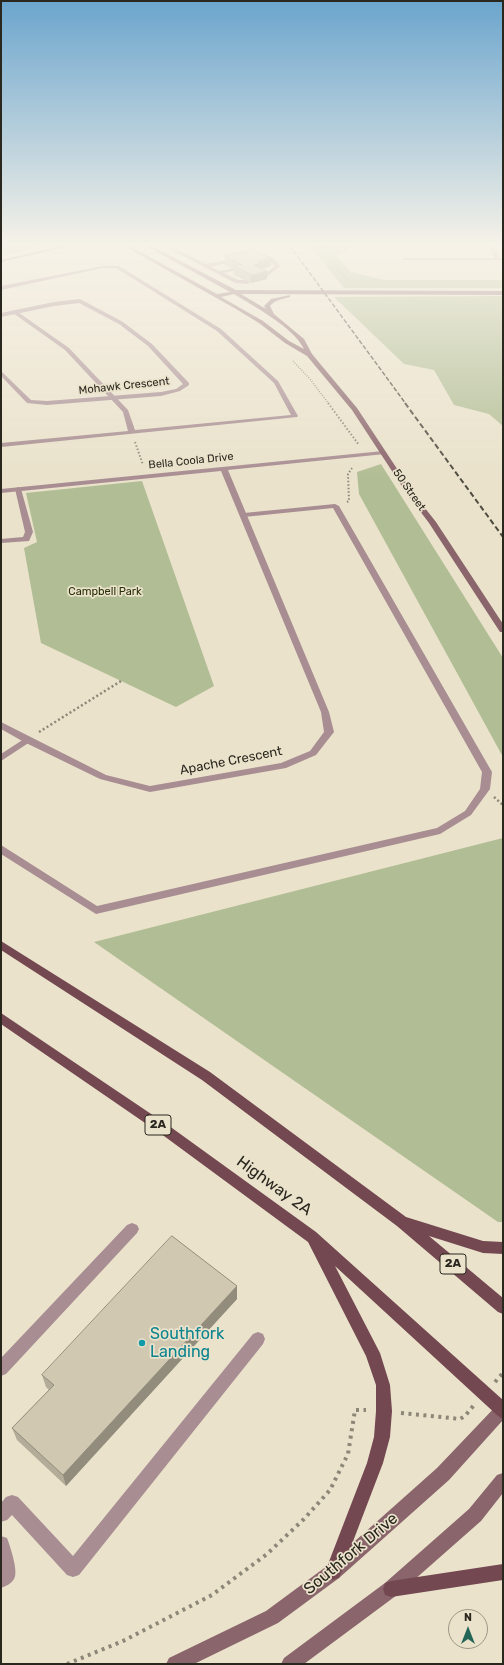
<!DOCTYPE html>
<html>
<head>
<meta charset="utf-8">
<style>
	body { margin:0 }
	#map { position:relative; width:504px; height:1665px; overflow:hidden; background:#eae2cb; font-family:Rubik,sans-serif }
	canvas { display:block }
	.frame { position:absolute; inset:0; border:2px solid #2a271f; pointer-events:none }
	.north { position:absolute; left:448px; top:1609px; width:40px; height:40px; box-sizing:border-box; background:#eae2cb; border:1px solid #9d9786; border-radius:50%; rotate:0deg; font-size:11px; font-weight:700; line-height:16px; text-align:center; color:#2a271f }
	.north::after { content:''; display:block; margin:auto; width:14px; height:18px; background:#236657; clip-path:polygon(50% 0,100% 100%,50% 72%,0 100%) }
</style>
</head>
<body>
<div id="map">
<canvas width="504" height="1665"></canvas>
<div class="frame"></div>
<div class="north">N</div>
</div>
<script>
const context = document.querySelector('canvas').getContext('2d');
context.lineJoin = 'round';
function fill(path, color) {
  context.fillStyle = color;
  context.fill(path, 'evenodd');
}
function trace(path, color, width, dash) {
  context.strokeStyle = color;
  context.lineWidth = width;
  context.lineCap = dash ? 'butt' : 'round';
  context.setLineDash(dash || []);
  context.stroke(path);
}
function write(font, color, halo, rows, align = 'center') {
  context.font = font + ' Rubik,sans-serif';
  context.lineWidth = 3.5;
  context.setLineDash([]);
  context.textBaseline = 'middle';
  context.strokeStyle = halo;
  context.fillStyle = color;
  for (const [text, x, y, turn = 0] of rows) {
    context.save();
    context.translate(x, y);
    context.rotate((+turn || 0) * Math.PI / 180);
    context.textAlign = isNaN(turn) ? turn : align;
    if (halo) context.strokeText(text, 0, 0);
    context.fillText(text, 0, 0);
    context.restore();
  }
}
const green = new Path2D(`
	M1 246H45L1 256Z
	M310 246H355L336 256 351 272 384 280H503V288H344Z
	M503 296V426L489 414 454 405 434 370 404 364 334 297Z
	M381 464 503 658V757L359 494 357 472Z
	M142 481 214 686 176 707 41 643 24 548 37 542 26 493Z
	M503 838V1222H498L94 942Z`);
const pathFar3 = new Path2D(`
	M320 246 346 279 350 280
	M321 248 327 246
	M293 361 310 379 329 404`);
const pathFar2 = new Path2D(`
	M328 403 359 445
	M135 442 143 465
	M347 502 349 501 348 474 352 468`);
const pathFar1 = new Path2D(`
	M39 732 121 681
	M494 797 503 805`);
const path = new Path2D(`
	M495 1382 503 1373
	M401 1413 460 1419 465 1416 474 1405
	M67 1664 123 1641 212 1595 267 1554 304 1519 330 1490 348 1454 355 1410H366`);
const lane = new Path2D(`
	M164 246H170L206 264 239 258V260L210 267 220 271 236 268V270L224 273 238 280H248L251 282 248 284 235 283Z
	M250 246H254L255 251 230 257 228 256 250 249Z
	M259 255 274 259 280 266 263 280 260 278 261 277 275 266 270 261 257 257Z
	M103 266H119L221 329 278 381 298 416 297 417 1 447V443L128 431 123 412 65 350 13 313 12 312 15 310 69 348 128 410 135 430 291 415 274 383 217 331 116 268H103L1 290V286Z
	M18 487 21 489 33 532 29 541 1 543V539L23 537 25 532 15 489Z
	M335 504 339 506 492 772 490 789 471 815 440 834 96 914 1 854V845L97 906 437 828 465 811 480 789 482 772 333 508 244 517 240 515 244 513Z
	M27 737 30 738 32 740 30 742 1 761V754Z
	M132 1223 137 1225 139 1229 137 1233 6 1374 1 1376V1358L127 1225Z
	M258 1332 263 1334 265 1339 263 1344 79 1575 73 1577 67 1575 12 1515 7 1520 1 1522V1503L6 1497 12 1495 18 1497 73 1556 253 1334Z
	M1 1536 7 1538C10 1546 19 1572 14 1579 11 1584 6 1586 1 1588Z`);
const street = new Path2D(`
	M490 246H495L499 258H503V260H404L402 259 404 258H494Z
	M80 299 123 322 152 344 189 383V385L180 391 161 396 47 405 27 403 1 376V371L31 400 47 401 161 392 176 389 183 384 148 346 119 324 79 303 54 306 1 317V313L54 302Z
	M383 451 386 453 385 454 228 470 329 712 334 732 316 755 286 768 150 792 100 779 24 742 1 729V722L106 775 150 786 281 763 310 751 324 732 321 712 221 471 1 493V489Z`);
const secondary = new Path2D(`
	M61 246H71L1 262V260Z
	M124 246H130L217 294 230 292 146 246H152L236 290 503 291V295L241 294 266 309 264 306 271 299 290 295V297C282 299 275 300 270 306L274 314 304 339 312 354 357 408 413 493 436 522 503 624V632H500L429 523 407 494 352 410 307 356 285 343 259 323 236 309ZM234 294C255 307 293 327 304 349L289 341 263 321 221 297Z
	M503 1401V1420L449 1480 339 1578 278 1623 194 1664H166L169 1658 266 1611 327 1566 437 1468 498 1404Z
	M503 1473V1493L481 1521 397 1595 304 1664H281L284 1658 385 1583 469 1509 497 1475Z`);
const primary = new Path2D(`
	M1 941 210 1072 406 1217 483 1241 503 1242V1254L483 1253 429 1236 503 1298V1314L498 1312 397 1226 202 1080 1 950Z
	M1 1013 172 1128 316 1232 503 1400V1419L498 1416 335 1266 380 1353 390 1385 392 1411 390 1437 383 1463 339 1578 333 1580 327 1578 325 1572 367 1463 374 1437 376 1411V1385L366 1356 308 1242 164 1136 1 1024Z
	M503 1564V1580L391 1597 385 1595 383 1589 385 1583 391 1581Z`);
const railFar1 = new Path2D(`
	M290 246 406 404`);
const rail = new Path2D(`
	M405 403 503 537`);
const wall = new Path2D(`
	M225 256 271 266 261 269 267 271V279L251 283 234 275V269L225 265Z
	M237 1286V1299L66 1486 17 1440 12 1428 49 1390 46 1387 42 1375Z`);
const shadedWall = new Path2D(`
	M272 258 271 266 261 269 254 265 258 261Z
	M267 271V279L251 283V275Z
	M237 1286V1299L66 1486 63 1475Z`);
const building = new Path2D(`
	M254 250 272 258 258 261 261 263 254 265 267 271 251 275 234 266 242 265 225 256Z
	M172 1236 237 1286 63 1475 12 1428 54 1385 42 1375Z`);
const markers = [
	[142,1343,4,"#0f9aa8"]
];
const farStreetnames = [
	["Mohawk Crescent",124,386,-6],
	["Bella Coola Drive",191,461,-6],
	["50 Street",409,490,55]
];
const farParknames = [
	["Campbell Park",105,592]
];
const shields = [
	[158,1125,26],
	[453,1264,26]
];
const shieldNames = [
	["2A",158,1125],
	["2A",453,1264]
];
const streetNames = [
	["Apache Crescent",231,761,-11]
];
const nearStreetnames = [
	["Highway 2A",274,1186,36],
	["Southfork Drive",351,1554,-40]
];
const nearCulturenames = [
	["Southfork",150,1334],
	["Landing",150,1352]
];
fill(green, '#b1bd94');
trace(pathFar3, '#8d8778', 1.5, [1, 1.5]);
trace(pathFar2, '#8d8778', 2, [1.5, 2]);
trace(pathFar1, '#8d8778', 2.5, [2, 2.5]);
trace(path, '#8d8778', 4, [3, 4.5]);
fill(lane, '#a88d92');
fill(street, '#a88d92');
fill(secondary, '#8a656c');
fill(primary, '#744851');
trace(railFar1, '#4e4a3f', 1.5, [4.5, 2]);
trace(rail, '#4e4a3f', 2, [5.5, 3]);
fill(wall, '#b3ac98');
fill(shadedWall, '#928c7c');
fill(building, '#d0c8b1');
trace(building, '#928c7c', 1);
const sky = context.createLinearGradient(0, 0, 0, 480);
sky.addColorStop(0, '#6ba5cd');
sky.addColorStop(0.51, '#f6f2e8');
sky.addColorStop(1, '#f6f2e800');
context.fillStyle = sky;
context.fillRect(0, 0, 504, 480);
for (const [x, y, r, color] of markers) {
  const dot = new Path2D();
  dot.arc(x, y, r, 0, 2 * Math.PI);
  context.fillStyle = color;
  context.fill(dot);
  trace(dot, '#eae2cb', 1.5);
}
write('11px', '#2a271f', '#eae2cb', farStreetnames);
write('11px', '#262e05', '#eae2cb', farParknames);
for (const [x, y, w] of shields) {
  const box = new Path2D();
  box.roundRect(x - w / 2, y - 10, w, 20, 3);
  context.fillStyle = '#eae2cb';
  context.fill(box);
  trace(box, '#2a271f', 1);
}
write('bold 12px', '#2a271f', null, shieldNames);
write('13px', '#2a271f', '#eae2cb', streetNames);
write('16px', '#2a271f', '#eae2cb', nearStreetnames);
write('16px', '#0d838f', '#eae2cb', nearCulturenames, 'left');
</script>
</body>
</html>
